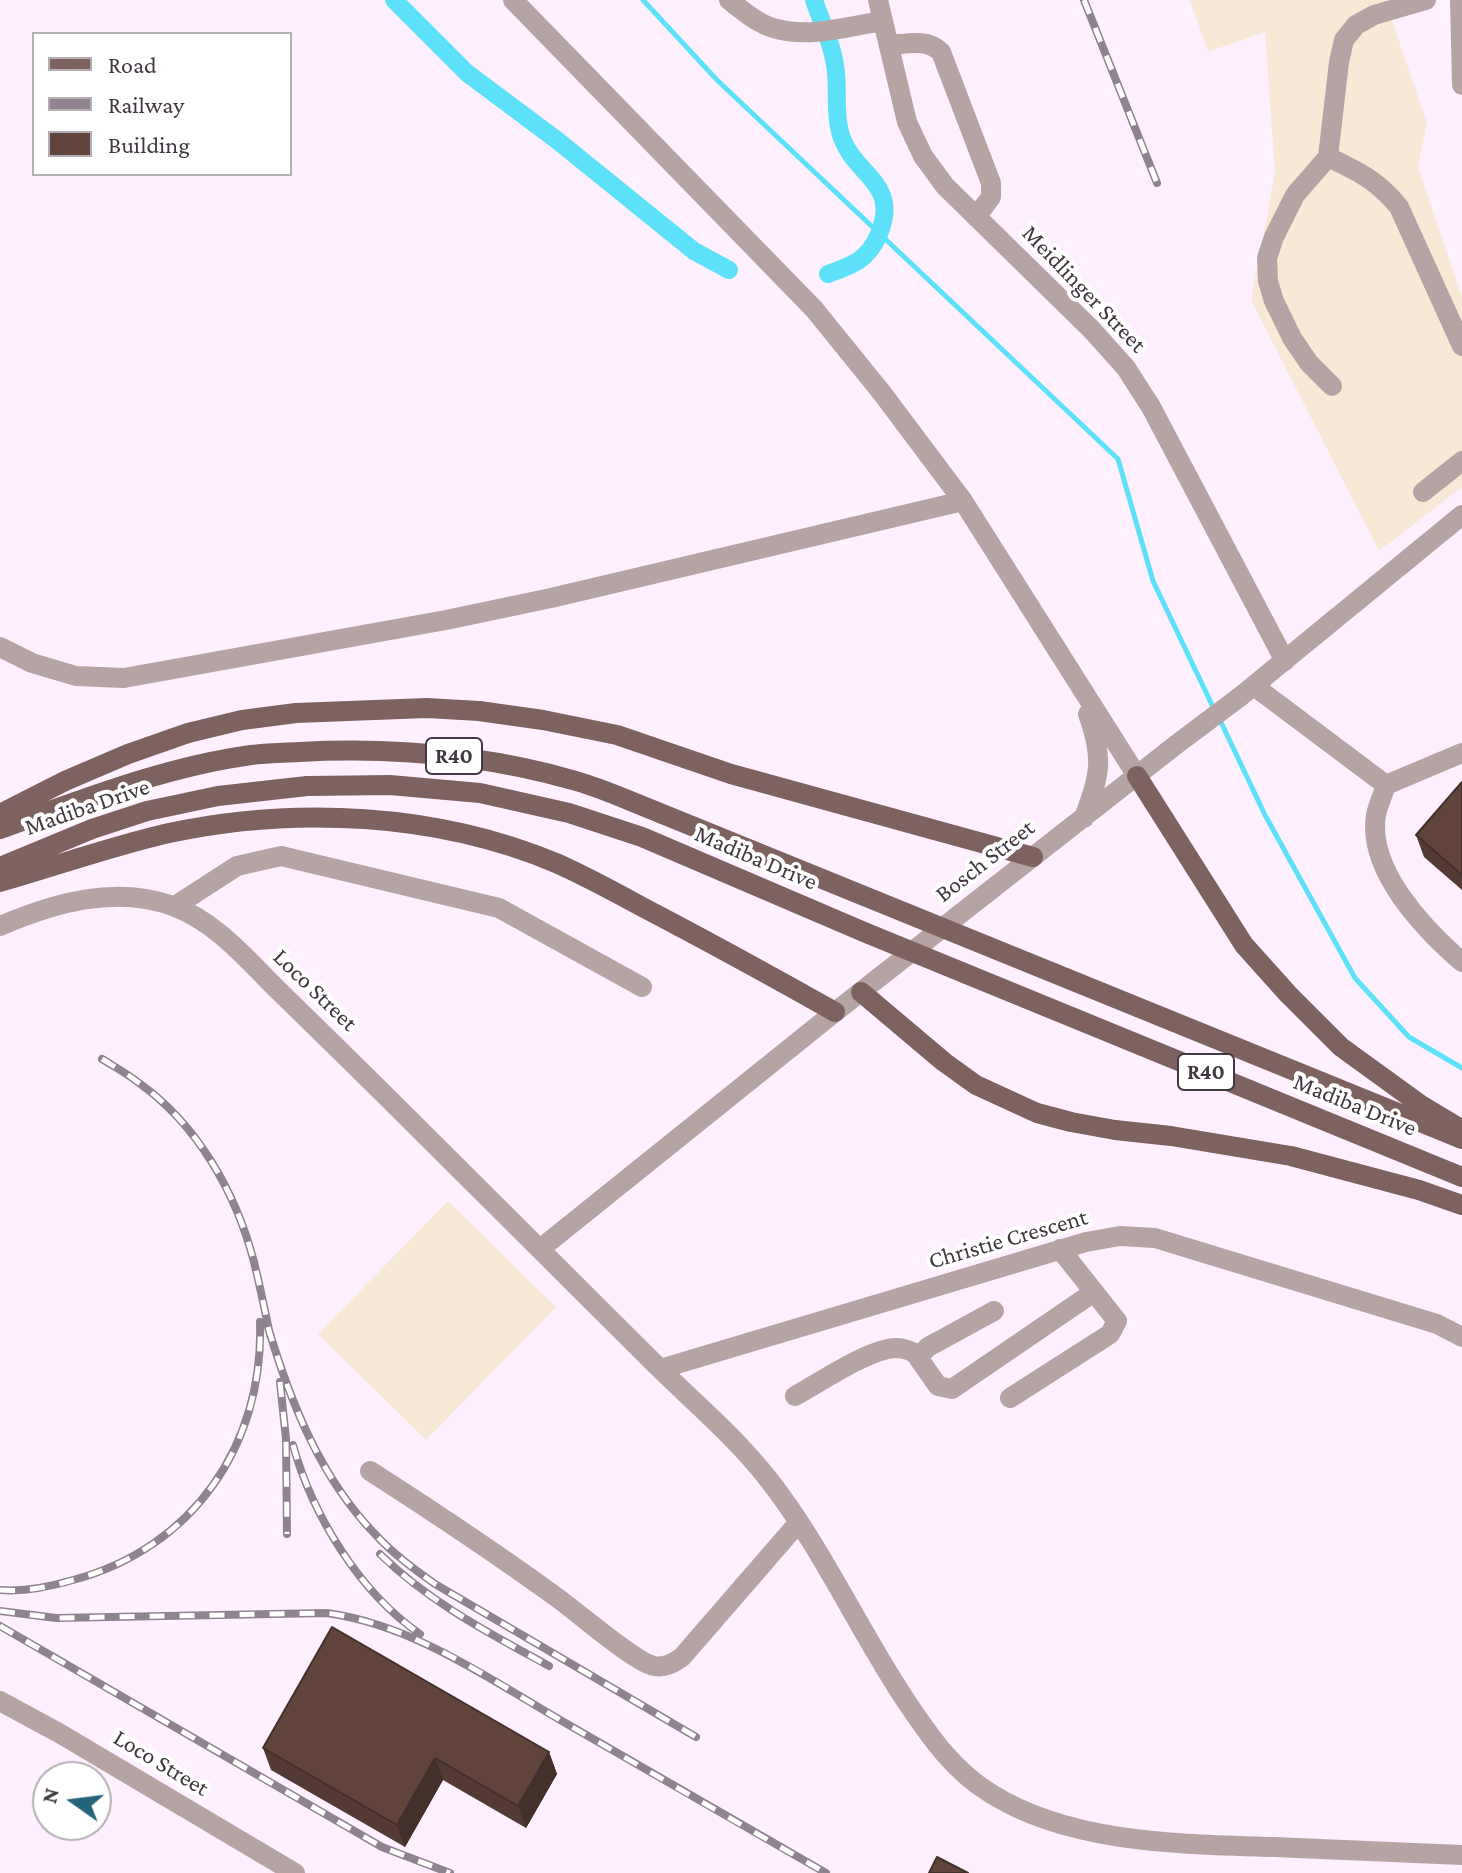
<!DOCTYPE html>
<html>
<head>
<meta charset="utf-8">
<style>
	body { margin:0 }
	#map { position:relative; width:1462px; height:1873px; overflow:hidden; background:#fff0ff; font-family:"Crimson Pro",serif }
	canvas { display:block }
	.legend { position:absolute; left:32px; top:32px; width:260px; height:144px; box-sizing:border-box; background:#fff; border:2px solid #b3afb3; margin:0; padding:10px 14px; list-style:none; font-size:24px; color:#413841 }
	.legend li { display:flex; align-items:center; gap:16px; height:40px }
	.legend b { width:40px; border:2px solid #b3afb3 }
	.north { position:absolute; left:32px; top:1761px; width:80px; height:80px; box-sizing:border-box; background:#fff; border:2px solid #b3afb3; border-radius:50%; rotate:284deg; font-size:22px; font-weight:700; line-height:32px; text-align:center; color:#413841 }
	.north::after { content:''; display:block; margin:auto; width:28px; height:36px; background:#26647b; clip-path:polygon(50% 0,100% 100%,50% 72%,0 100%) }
</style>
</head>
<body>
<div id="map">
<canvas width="1462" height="1873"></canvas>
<ul class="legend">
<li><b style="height:10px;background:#7d6260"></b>Road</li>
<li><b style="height:10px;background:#8f838f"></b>Railway</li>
<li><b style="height:22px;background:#61443c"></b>Building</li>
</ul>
<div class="north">N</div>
</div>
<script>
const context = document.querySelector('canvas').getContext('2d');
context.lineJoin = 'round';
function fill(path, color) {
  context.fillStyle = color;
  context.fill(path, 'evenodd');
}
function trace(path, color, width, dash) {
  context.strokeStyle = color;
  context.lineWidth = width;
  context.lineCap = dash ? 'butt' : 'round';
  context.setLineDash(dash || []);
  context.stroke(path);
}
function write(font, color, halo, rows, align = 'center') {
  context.font = font + ' "Crimson Pro",serif';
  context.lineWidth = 8;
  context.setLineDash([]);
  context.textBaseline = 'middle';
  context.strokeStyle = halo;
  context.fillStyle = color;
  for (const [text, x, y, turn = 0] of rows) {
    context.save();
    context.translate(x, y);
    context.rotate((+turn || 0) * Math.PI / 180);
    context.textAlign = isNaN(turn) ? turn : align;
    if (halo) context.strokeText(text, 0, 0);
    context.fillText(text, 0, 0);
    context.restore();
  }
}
const industrial = new Path2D(`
	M1190 0H1385L1427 123 1418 167 1462 297V487L1379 551 1251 300 1275 173 1265 32 1208 52Z
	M448 1201 556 1307 426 1440 318 1334Z`);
const stream = new Path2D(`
	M643 0 717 80 1118 459 1153 581 1214 709
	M1219 718 1265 815 1355 978 1409 1037 1462 1068`);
const canal = new Path2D(`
	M394 0 467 73 558 141 694 251 729 270
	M814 0C821 21 832 43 835 65 839 86 834 110 840 132 852 176 901 181 879 234 868 260 853 265 828 274`);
const minor = new Path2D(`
	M513 0 814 309 882 393 963 501 1137 776
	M729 0C743 11 759 25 777 29 811 38 849 26 883 21
	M878 0 907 122 923 156 945 186 1092 330 1126 368 1151 407 1285 661
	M1426 0 1374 15 1356 25 1344 40 1339 62 1328 157C1359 172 1377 180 1399 207L1462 346
	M1460 0 1462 85
	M889 45C907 44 927 38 941 52L991 183V197L976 217
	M1328 157 1295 195 1274 237 1267 258 1268 281 1274 301 1292 338 1309 363 1332 386
	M1423 492 1462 461
	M0 647 32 663 76 676 124 678 446 620 551 598 963 501
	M1254 686 1386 785
	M1462 753 1386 785C1383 795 1378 805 1376 815 1367 870 1424 929 1462 962
	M1084 818C1100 774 1104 759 1088 714
	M175 906 237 866 281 856 499 908 642 987
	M0 926C54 903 115 885 173 906 217 922 249 962 282 994 323 1034 363 1073 403 1113 486 1195 568 1277 650 1359 690 1399 734 1435 769 1480 823 1549 859 1631 908 1704 931 1738 954 1771 990 1793 1070 1844 1183 1844 1274 1847 1336 1850 1399 1852 1462 1855
	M540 1249 835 1012 1177 744 1241 696 1462 515
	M994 1311 928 1347 922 1353 919 1359 938 1386 952 1389 1094 1292
	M660 1369 1086 1242 1120 1236 1155 1238 1437 1324 1462 1337
	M795 1396C821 1382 868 1349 896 1348 905 1348 912 1351 920 1356
	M1010 1398 1110 1334 1117 1321 1060 1249
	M370 1471C434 1512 497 1554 559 1599 578 1613 636 1663 654 1666 666 1668 673 1663 682 1657L799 1522
	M0 1701 59 1733 295 1873`);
const major = new Path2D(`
	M1137 776 1244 945 1288 994 1341 1047 1421 1105 1456 1126
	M0 814 65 781 128 754 188 733 242 720 296 713 427 708 479 711 543 720 617 735 731 774 1033 857
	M0 829C81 800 164 767 251 755 267 753 283 753 299 752 392 747 486 755 576 781 594 786 611 793 628 800L1462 1139
	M0 867 92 829 147 811 218 796 307 786 390 785 480 793 569 813 642 837 864 932 1462 1177
	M0 882C56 866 112 846 169 833 295 806 437 813 556 863 588 877 618 894 648 910 711 943 773 977 835 1012
	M861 992 944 1062 976 1085 1037 1113 1071 1122 1115 1130 1171 1136 1291 1156 1419 1190 1462 1205`);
const rail = new Path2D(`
	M1084 0 1157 183
	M102 1059C115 1067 128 1074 139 1083 198 1125 236 1193 254 1262 260 1286 265 1311 270 1335
	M268 1327C290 1401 320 1477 374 1533 392 1553 414 1569 435 1584L696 1737
	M280 1382 286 1439 287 1534
	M293 1445C312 1514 359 1592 420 1634
	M380 1554C429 1602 489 1633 549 1666
	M0 1590C25 1592 49 1587 73 1580 193 1548 264 1445 260 1322
	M0 1611 56 1618 327 1613C413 1625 488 1678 562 1721 650 1772 738 1823 826 1873
	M0 1626 382 1847 450 1873`);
const wall = new Path2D(`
	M1462 782V890L1424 857 1416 835Z
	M263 1748 549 1752 557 1774 526 1828 443 1780 405 1847 271 1770Z`);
const shadedWall = new Path2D(`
	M549 1752 557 1774 526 1828 518 1806Z
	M435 1758 443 1780 405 1847 397 1825Z`);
const building = new Path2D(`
	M1462 782V875L1416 835Z
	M332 1627 549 1752 518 1806 435 1758 397 1825 263 1748Z
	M937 1857 968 1873H929Z`);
const shields = [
	[454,756,56],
	[1206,1072,56]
];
const shieldNames = [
	["R40",454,756],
	["R40",1206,1072]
];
const streetNames = [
	["Meidlinger Street",1084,289,46],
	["Madiba Drive",87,807,-19],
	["Madiba Drive",756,858,23],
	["Bosch Street",985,861,-38],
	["Loco Street",315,990,44],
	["Madiba Drive",1355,1105,22],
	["Christie Crescent",1008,1239,-16],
	["Loco Street",161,1763,31]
];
fill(industrial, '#f8e9d6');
trace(stream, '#5de1f8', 5);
trace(canal, '#5de1f8', 18);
trace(minor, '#b5a4a3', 20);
trace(major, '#7d6260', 20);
trace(rail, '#8f838f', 8);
trace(rail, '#fff', 5, [15]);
fill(wall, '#533a34');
fill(shadedWall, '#44302a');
fill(building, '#61443c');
trace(building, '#44302a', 2);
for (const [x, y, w] of shields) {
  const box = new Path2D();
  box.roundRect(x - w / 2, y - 18, w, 36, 6);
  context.fillStyle = '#fff';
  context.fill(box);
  trace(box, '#413841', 2);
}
write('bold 22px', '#413841', null, shieldNames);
write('24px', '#413841', '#fff', streetNames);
</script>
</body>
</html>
